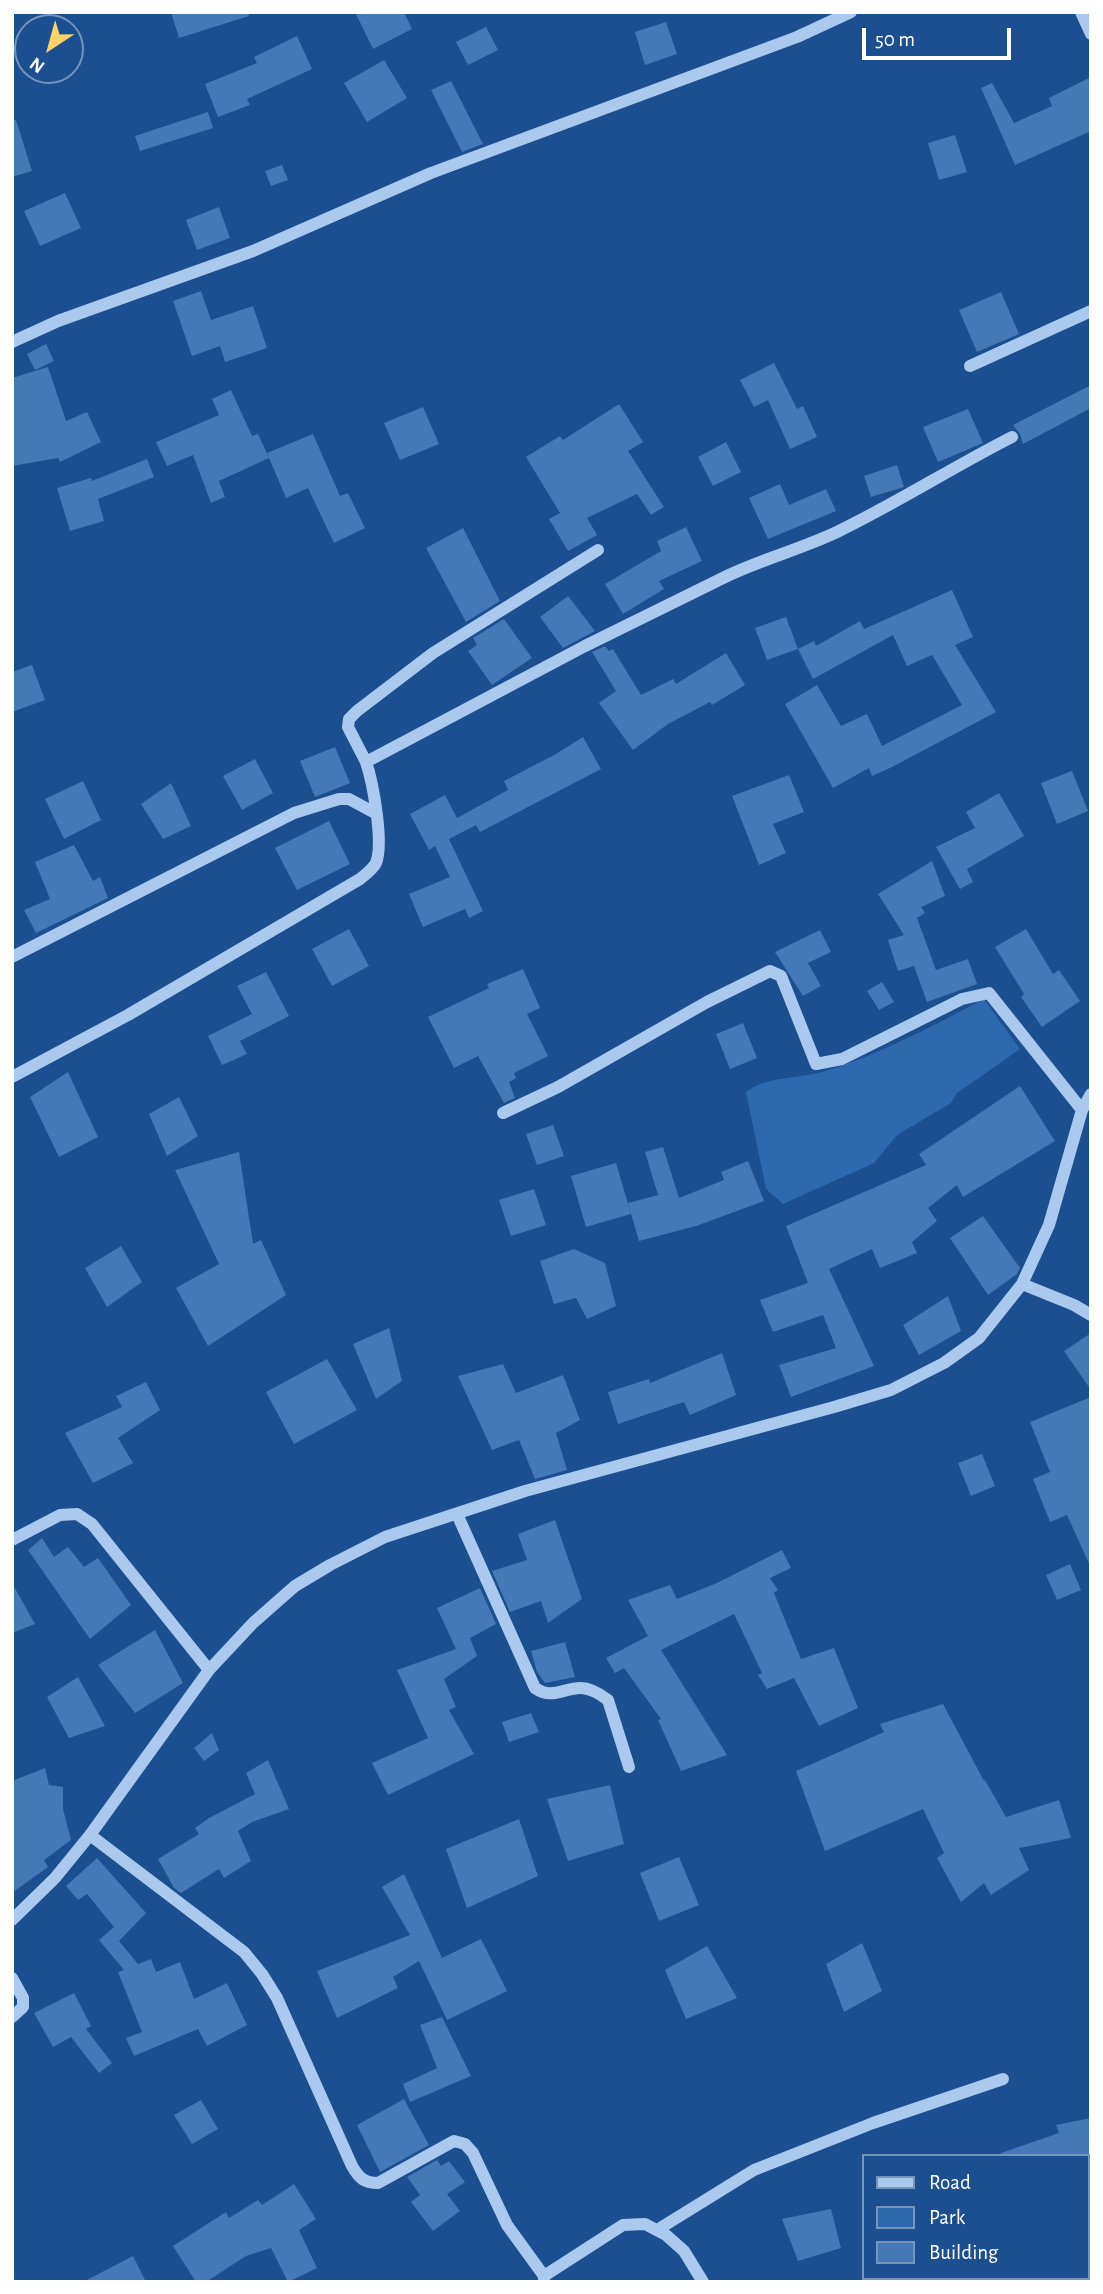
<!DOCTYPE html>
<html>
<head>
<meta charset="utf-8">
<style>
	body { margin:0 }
	#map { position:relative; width:1103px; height:2294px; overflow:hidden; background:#1b4f8f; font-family:"Alegreya Sans",sans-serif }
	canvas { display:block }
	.frame { position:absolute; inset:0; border:14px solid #fff; pointer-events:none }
	.legend { position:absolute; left:862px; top:2154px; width:228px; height:126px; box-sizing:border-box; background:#1b4f8f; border:2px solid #7695bc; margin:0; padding:9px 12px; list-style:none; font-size:21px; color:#fff }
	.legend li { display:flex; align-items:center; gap:14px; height:35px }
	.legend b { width:35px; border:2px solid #7695bc }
	.north { position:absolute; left:14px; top:14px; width:70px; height:70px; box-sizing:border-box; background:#1b4f8f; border:2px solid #7695bc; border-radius:50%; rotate:216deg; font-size:19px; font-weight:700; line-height:28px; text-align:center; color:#fff }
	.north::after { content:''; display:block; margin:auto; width:24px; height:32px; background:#ffd166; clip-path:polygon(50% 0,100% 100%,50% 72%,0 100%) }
	.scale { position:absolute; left:862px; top:28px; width:149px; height:32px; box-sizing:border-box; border:4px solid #fff; border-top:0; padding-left:9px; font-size:21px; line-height:24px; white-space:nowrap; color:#fff; -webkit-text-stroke:5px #1b4f8f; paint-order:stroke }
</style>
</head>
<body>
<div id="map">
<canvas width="1103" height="2294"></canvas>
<div class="frame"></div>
<ul class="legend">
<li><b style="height:9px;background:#a9c9ee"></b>Road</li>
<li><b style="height:19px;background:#2e69ad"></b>Park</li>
<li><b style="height:19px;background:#4478b7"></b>Building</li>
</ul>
<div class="north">N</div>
<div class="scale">50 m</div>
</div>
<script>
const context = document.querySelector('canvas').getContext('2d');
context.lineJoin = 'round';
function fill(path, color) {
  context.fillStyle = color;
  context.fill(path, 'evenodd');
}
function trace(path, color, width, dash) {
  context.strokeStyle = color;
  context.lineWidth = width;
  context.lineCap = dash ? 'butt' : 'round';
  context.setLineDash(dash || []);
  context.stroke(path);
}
const green = new Path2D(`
	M984 999 1020 1049 957 1093 951 1103 897 1135 874 1163 783 1204 766 1189 746 1092C767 1076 797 1079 822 1072 879 1055 932 1026 984 999Z`);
const building = new Path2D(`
	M171 12H248L249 16 179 38Z
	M355 12H404L412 29 373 49Z
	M666 22 677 54 645 65 635 32Z
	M486 27 498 50 468 65 456 42Z
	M297 36 312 69 247 99 250 105 218 117 205 84 257 63 254 57Z
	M384 60 407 98 367 122 344 83Z
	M1091 77V131L1015 165 981 88 992 83 1014 123 1052 106 1049 98Z
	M451 81 483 144 462 152 431 90Z
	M208 112 213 128 140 151 135 136Z
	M16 120 32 171 12 177V121Z
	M955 135 967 172 939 180 928 143Z
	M282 165 288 180 271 186 265 171Z
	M65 193 81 228 40 246 24 211Z
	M219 207 230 238 197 250 186 220Z
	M201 291 211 320 253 306 267 348 225 362 220 346 192 356 173 301Z
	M1001 292 1019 334 977 352 959 310Z
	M46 344 54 361 35 370 27 354Z
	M774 363 797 409 803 406 817 437 790 449 768 400 754 407 740 380Z
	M48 367 66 421 87 412 101 442 60 462 58 458 12 466V378Z
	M1091 385V408L1023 444 1020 434 1013 425Z
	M231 390 252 436 258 434 269 458 219 481 225 497 211 503 193 455 167 466 156 442 219 415 212 399Z
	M619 404 643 442 628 451 664 507 651 515 637 494 587 518 597 535 568 551 549 519 560 513 526 457 560 436 563 440Z
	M423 407 439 444 400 460 384 423Z
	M968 409 983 443 938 462 923 427Z
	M313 434 340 496 348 493 365 528 334 543 308 488 286 498 267 453Z
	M726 442 741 472 713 486 698 457Z
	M147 459 154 477 98 499 104 521 70 531 57 488 91 478 92 481Z
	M897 465 904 487 871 497 864 476Z
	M780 484 789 505 826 489 836 511 768 539 749 498Z
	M686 527 702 561 659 581 664 589 623 614 605 584 661 551 657 541Z
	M463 528 500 601 466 622 426 548Z
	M952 590 973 637 955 645 996 712 892 767 872 776 869 768 833 788 785 704 817 685 841 726 867 714 882 746 962 705 932 655 907 666 893 635 813 679 798 649 814 641 816 646 860 621 864 629Z
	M568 596 595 631 563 648 540 617Z
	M786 617 798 649 767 660 755 628Z
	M504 619 532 658 492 685 468 651 477 645 473 638Z
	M605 646 609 651 613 649 641 695 673 679 676 684 726 653 745 685 712 705 710 702 668 724 633 750 599 703 616 691 592 652Z
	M32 665 45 700 12 712V672Z
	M583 737 601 769 480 832 476 825 449 839 483 911 469 918 465 909 423 927 409 894 450 877 435 846 429 850 410 814 445 795 457 818 508 790 504 781 556 754Z
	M335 747 350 783 315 797 300 761Z
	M255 759 273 793 242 810 223 776Z
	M1072 771 1088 811 1057 824 1041 783Z
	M789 775 804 812 773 824 786 853 759 865 732 796Z
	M83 781 101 820 64 839 45 799Z
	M171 783 191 826 163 839 141 804Z
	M999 793 1024 836 967 869 973 882 960 889 936 847 975 828 966 812Z
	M329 821 350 864 297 890 275 848Z
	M74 845 93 881 100 877 108 898 36 933 24 910 50 899 35 862Z
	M932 861 945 896 921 907 925 913 917 918 936 970 968 959 977 984 927 1002 914 966 898 971 888 940 904 935 878 894Z
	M349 929 369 966 332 986 312 949Z
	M1026 929 1053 974 1059 970 1080 1001 1042 1027 1021 997 1024 994 995 947Z
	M820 930 831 952 808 963 821 986 803 996 775 952Z
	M523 969 540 1008 527 1014 548 1056 514 1073 516 1078 509 1082 515 1098 504 1103 478 1056 454 1068 428 1017 489 988 487 984Z
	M266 972 289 1016 240 1041 247 1054 222 1065 208 1036 252 1014 237 986Z
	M882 982 894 1002 879 1010 867 991Z
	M743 1023 757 1058 730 1069 716 1034Z
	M68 1072 98 1137 59 1157 30 1097Z
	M1020 1086 1055 1141 963 1197 957 1185 928 1208 937 1221 912 1242 917 1253 880 1268 872 1249 829 1269 874 1366 791 1397 779 1365 836 1348 823 1315 773 1332 760 1300 808 1283 786 1226 926 1165 919 1154Z
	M179 1097 198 1136 167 1156 149 1114Z
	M553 1125 564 1156 537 1165 526 1134Z
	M663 1147 679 1198 724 1180 721 1172 748 1161 764 1201 696 1226 639 1241 628 1203 658 1195 645 1152Z
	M239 1152 253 1244 261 1240 286 1295 208 1346 176 1288 219 1264 175 1170Z
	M616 1163 631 1214 586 1227 571 1176Z
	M534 1189 546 1225 511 1236 499 1200Z
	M983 1216 1020 1268 1017 1274 988 1295 950 1238Z
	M121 1246 142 1282 107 1307 85 1268Z
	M574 1249 605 1263 616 1306 587 1319 576 1298 554 1304 540 1261Z
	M948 1296 961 1331 919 1355 903 1325Z
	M389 1328 402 1381 376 1399 353 1344Z
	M1091 1333V1390L1064 1351Z
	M722 1353 736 1395 690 1415 684 1402 618 1424 608 1392 649 1379 650 1383Z
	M327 1359 357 1410 294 1444 266 1392Z
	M503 1364 516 1393 563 1375 580 1420 556 1433 567 1470 535 1479 519 1440 492 1450 458 1376Z
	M146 1382 160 1410 118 1438 133 1463 93 1483 65 1433 122 1407 116 1396Z
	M1091 1397V1568L1067 1515 1050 1522 1033 1479 1050 1472 1030 1422Z
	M982 1454 995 1486 971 1496 958 1463Z
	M555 1520 582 1599 548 1623 541 1601 510 1612 492 1571 527 1560 518 1534Z
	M42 1538 54 1557 68 1547 84 1567 98 1558 131 1605 90 1639 28 1550Z
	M782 1550 791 1568 770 1578 778 1590 774 1593 801 1659 834 1648 858 1708 819 1726 794 1678 767 1689 758 1675 762 1673 734 1614 661 1650 727 1755 681 1771 658 1720 661 1719 624 1668 615 1673 606 1658 648 1636 628 1600 670 1585 677 1599 717 1583Z
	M1070 1564 1081 1590 1057 1600 1046 1575Z
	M12 1583 35 1624 12 1633Z
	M480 1588 496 1624 470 1638 477 1656 444 1679 456 1707 449 1710 474 1754 388 1795 372 1763 428 1738 397 1670 456 1649 437 1608Z
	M155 1630 183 1683 135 1713 98 1665Z
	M565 1642 575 1677 545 1683 537 1672 531 1651Z
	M78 1677 105 1726 69 1738 47 1697Z
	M943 1704 984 1781 985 1780 1006 1817 1059 1800 1071 1838 1019 1848 1029 1870 991 1895 984 1883 961 1902 937 1858 944 1853 923 1809 825 1851 796 1771 884 1732 880 1724Z
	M531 1713 539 1732 509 1742 502 1722Z
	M212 1733 219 1750 204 1761 194 1748Z
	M268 1760 289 1809 252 1822 238 1831 251 1861 224 1878 219 1869 181 1893 174 1888 158 1859 199 1834 195 1828 209 1818 255 1794 246 1773Z
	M45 1768 49 1785 63 1787V1809L71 1840 44 1860 48 1867 12 1893V1781Z
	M610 1785 624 1844 568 1861 547 1799Z
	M519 1819 538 1876 467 1908 446 1849Z
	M679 1857 699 1905 659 1921 640 1873Z
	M97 1858 146 1913 119 1941 138 1964 151 1959 156 1972 180 1962 194 1999 227 1983 247 2025 207 2046 198 2029 134 2056 126 2038 142 2032 118 1972 124 1970 99 1940 114 1927 87 1894 78 1900 66 1886Z
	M404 1874 442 1958 481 1939 507 1991 447 2020 419 1961 393 1977 398 1988 337 2018 317 1971 410 1935 382 1887Z
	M862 1943 882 1991 844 2012 826 1964Z
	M707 1946 737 1998 686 2019 665 1970Z
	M74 1993 91 2026 86 2029 112 2063 99 2073 71 2037 53 2047 34 2013Z
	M442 2017 471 2076 410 2102 403 2084 437 2068 420 2025Z
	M404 2099 429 2145 380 2172 357 2125Z
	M201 2100 218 2129 192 2144 174 2115Z
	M1091 2118V2156H1001V2153L1059 2133 1056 2125Z
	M437 2160 441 2166 449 2161 465 2182 447 2194 460 2211 433 2231 411 2202 420 2195 407 2177Z
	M294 2184 316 2219 299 2230 317 2268 288 2282 271 2248 246 2256 206 2282H196L173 2246 226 2212 229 2218 258 2200 262 2205Z
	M831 2209 841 2248 798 2261 782 2219Z
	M133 2256 146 2282H83Z`);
const minor = new Path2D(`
	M1081 12 1091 34
	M12 342 58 321 253 251 431 173 797 37 851 12
	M970 366 1091 311
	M366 762 348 727 349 719 357 711 433 653 598 550
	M12 957 294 813 339 799H349L375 813
	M12 1077 128 1015 360 879C365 875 373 869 376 863 384 843 373 783 366 762L585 646 727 576C763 559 801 549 837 532 897 503 953 467 1012 437
	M503 1113 558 1087 707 1002 770 971 781 976 816 1064 842 1059 962 999 989 993 1082 1110
	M1022 1284 1074 1305 1091 1315
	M457 1514 535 1688C552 1700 563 1688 581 1688 591 1688 600 1694 608 1700L629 1767
	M12 1540 60 1515 77 1514 92 1524 209 1670
	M90 1835 244 1952 262 1974 277 1998 352 2166C359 2178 364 2183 378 2183L454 2141 465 2144 473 2153 507 2225 544 2276V2282
	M12 1920 55 1878 90 1835 209 1670 253 1623 295 1586 330 1565 385 1537 525 1491 834 1407 891 1390 944 1363 979 1338 1022 1284 1049 1225 1082 1110 1091 1094
	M12 1978 23 1998V2007L12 2017
	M657 2230 754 2170 873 2123 1003 2079
	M544 2276 623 2225 645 2224 666 2235 684 2251 703 2282`);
fill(green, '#2e69ad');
fill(building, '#4478b7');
trace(minor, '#a9c9ee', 12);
</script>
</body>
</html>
